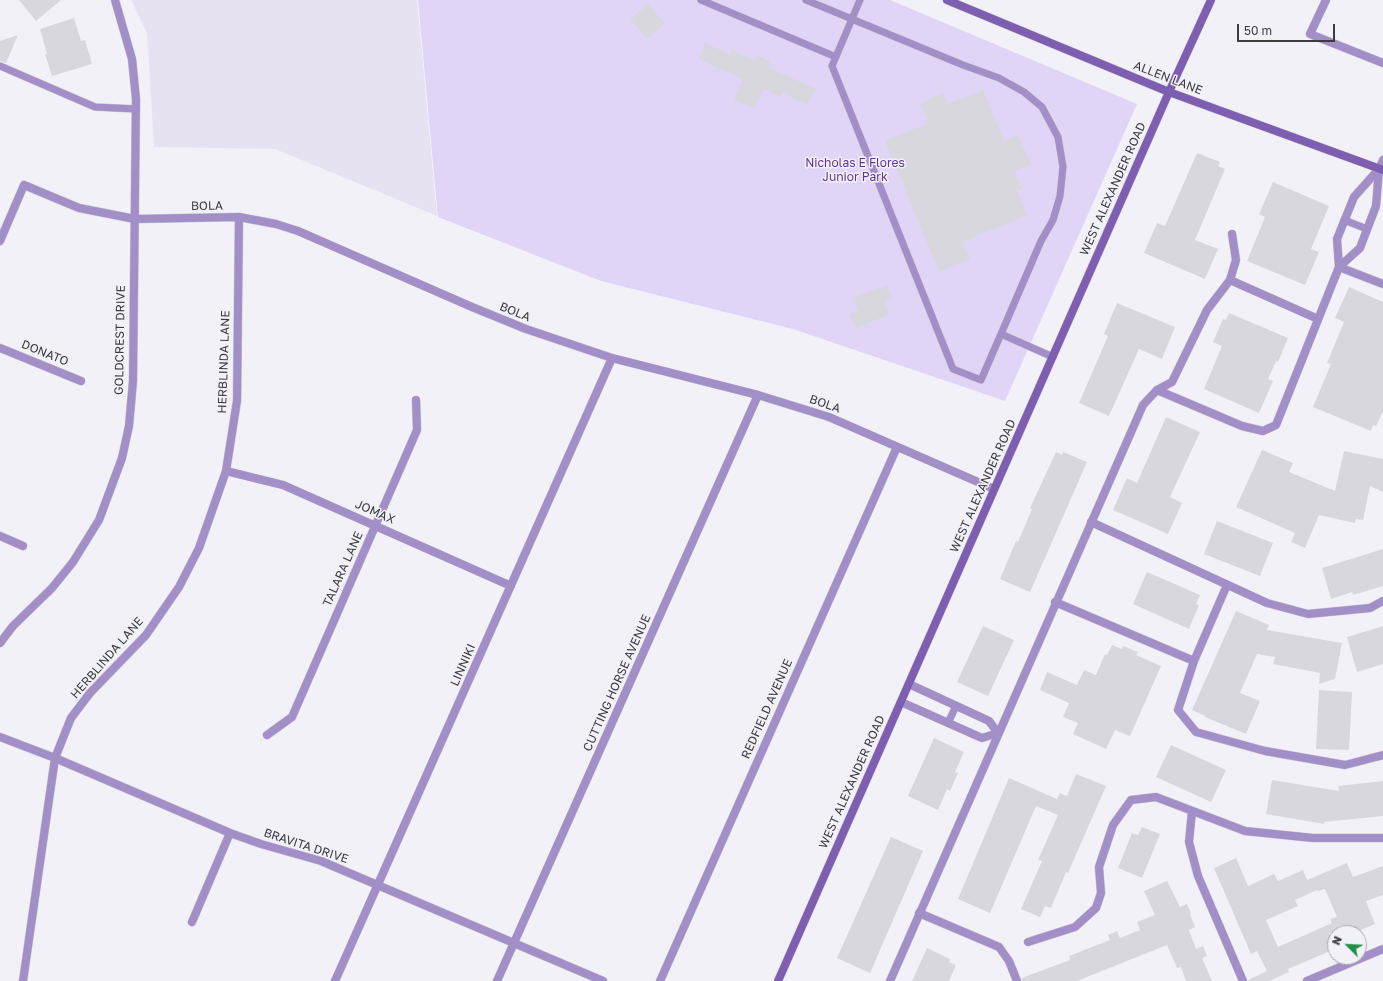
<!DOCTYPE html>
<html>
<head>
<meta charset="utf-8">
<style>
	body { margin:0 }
	#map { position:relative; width:1383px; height:981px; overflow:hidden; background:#f3f1f8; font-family:"Golos Text",sans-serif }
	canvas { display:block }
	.north { position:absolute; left:1327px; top:925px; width:40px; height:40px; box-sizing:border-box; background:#f3f1f8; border:1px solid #aaa8ad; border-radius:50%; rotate:294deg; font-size:11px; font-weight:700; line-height:16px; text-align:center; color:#3c3b3d }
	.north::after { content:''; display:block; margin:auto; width:14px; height:18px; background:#1f8e47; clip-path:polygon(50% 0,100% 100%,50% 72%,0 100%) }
	.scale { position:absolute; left:1237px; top:24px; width:98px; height:18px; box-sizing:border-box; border:2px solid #3c3b3d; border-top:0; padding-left:5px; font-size:12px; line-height:14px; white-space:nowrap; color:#3c3b3d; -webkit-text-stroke:3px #f3f1f8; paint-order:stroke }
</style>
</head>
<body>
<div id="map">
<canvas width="1383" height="981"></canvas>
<div class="north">N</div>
<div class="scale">50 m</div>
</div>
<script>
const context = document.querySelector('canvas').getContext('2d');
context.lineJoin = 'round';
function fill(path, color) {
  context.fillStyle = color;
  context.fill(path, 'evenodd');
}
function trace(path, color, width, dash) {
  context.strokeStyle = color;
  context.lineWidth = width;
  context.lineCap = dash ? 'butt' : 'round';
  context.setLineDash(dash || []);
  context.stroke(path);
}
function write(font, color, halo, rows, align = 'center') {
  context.font = font + ' "Golos Text",sans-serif';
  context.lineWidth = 3;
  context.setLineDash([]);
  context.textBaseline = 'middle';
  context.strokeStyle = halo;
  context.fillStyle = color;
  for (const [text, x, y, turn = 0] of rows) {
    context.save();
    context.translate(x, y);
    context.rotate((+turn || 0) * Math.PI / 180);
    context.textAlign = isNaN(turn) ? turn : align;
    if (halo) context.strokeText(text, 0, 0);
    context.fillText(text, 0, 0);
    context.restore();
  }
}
const built = new Path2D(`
	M131 0H417L437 216 275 149 154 147 147 33Z`);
const green = new Path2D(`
	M418 0H890L1137 104 1005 401 793 329 601 281 438 217Z`);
const building = new Path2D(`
	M19 0H61L36 21Z
	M648 4 665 24 647 39 630 19Z
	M74 18 81 41 85 40 92 64 52 76 45 54H47L40 29Z
	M18 35 6 63 0 61V41Z
	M705 43 730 54 732 50 755 60 757 55 770 62 768 67 816 89 808 105 782 93 781 97 763 89 754 109 734 100 743 79 698 59Z
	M983 90 1004 141 1018 135 1031 164 1015 171 1022 189 1017 191 1027 215 963 242 970 259 939 271 885 141 928 123 920 103 943 93 948 104Z
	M1197 153 1220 162 1218 166 1225 169 1195 240 1218 249 1205 279 1144 253 1157 223 1165 226Z
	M1273 182 1329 206 1311 249 1319 252 1305 285 1247 261 1265 217 1259 214Z
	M887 285 892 299 885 301 889 315 855 328 850 314 858 311 853 298Z
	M1349 287 1383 302V411L1376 426 1373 425 1371 431 1313 407 1331 364 1327 363 1344 322 1335 318Z
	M1117 303 1175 327 1162 359 1139 349 1109 416 1079 403 1108 336 1104 334Z
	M1229 313 1288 338 1278 362 1276 361 1268 379 1273 381 1259 413 1204 389 1222 346 1213 342 1223 319 1226 320Z
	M1166 417 1200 432 1170 497 1182 503 1168 534 1113 510 1127 478 1137 483Z
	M1262 450 1293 463 1289 472 1335 491 1344 451 1383 459V492L1370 486 1363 520 1356 519 1355 523 1319 515 1305 548 1291 542 1295 533 1236 507Z
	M1056 452 1062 455 1063 452 1087 462 1030 592 1000 579 1016 541 1018 542 1032 509 1030 508Z
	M1217 521 1273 543 1260 576 1204 554Z
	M1383 549V586L1353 595 1352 592 1331 599 1322 568Z
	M1147 572 1200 595 1196 604 1199 605 1189 629 1133 604Z
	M1236 611 1269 625 1267 630 1342 643 1335 679 1319 684 1320 673 1273 664 1275 657 1257 654 1240 693 1260 701 1246 734 1205 717V716L1192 710Z
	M983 626 1014 640 988 696 957 682Z
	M1383 626V664L1357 672 1347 637Z
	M1112 645 1122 649 1123 646 1138 652 1136 655 1161 666 1130 736 1115 730 1106 749 1073 734 1078 723 1063 717 1069 703 1040 690 1047 672 1077 685 1084 670 1096 675 1105 654 1107 655Z
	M1319 690 1352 692 1349 750 1316 749Z
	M934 738 964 752 955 772 958 773 950 791 947 789 938 810 908 796Z
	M1171 745 1226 770 1211 802 1156 777Z
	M1076 774 1106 786 1068 873 1066 872 1051 908 1045 906 1040 917 1021 909 1042 861 1038 860 1058 815 1036 806 990 913 958 899 1009 778 1057 799 1060 793 1067 796Z
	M1272 780 1339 791 1338 786 1383 781V816L1324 822V824L1266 814Z
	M1142 827 1160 834 1142 878 1118 868 1132 833 1138 835Z
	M891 837 923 851 870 973 837 958Z
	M1236 858 1248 886 1274 874 1278 881 1303 870 1307 880 1347 863 1353 877 1383 866V895L1366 901 1375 924 1354 933H1329L1335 949 1288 969 1289 972 1269 981H1248V980L1267 971 1257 951 1251 954 1214 868ZM1325 889 1337 917 1330 919 1332 923 1278 947 1266 920 1298 906 1295 900 1317 890 1318 891Z
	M1167 881 1180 907 1187 904 1191 913 1190 914 1195 927 1189 930 1196 949 1203 946 1207 956 1202 958 1212 981H1186L1181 967 1177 968 1167 945 1077 981H1022V978L1070 960 1069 956 1110 940 1108 935 1117 931 1120 938 1140 930 1137 922 1155 915 1144 891Z
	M927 948 950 959 949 962 956 965 949 981H912Z`);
const service = new Path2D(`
	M701 0 836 57
	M806 0 963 65 999 78 1024 92 1042 107 1058 137 1063 167 1060 196 1053 220 1041 241 1001 334
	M860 0 832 66 953 369 981 380 1001 334 1053 357
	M0 66 95 107 136 109
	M1344 220 1367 229
	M948 723 956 706`);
const minor = new Path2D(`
	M1326 0 1310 34 1383 63
	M0 241 24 185 79 208 135 219 239 217 276 224 298 231 472 307 526 329 612 358 758 395 829 417 994 489
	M1339 267 1337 239 1354 197 1379 169
	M1339 267 1383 284
	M1230 280 1318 319
	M0 348 81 381
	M1157 390 1242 426 1263 431 1276 425 1339 267 1360 248 1376 206 1379 169 1383 160
	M226 471 283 485 511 586
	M1091 522 1267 603 1308 614 1370 608 1383 601
	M0 536 23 546
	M1227 585 1194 661 1178 710 1196 732 1265 751 1345 765 1383 755
	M1055 602 1194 661
	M0 643 13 626 52 588 73 562 99 520 122 458 129 426 133 381 136 99 132 59 115 0
	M901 702 982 738 998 733 989 721 909 684
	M267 735 292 717 417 430 416 400
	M0 737 55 758 230 833 261 844 321 861 603 981
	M1192 811 1189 842 1198 876 1243 981
	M919 913 999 947 1009 961 1017 981
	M192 922 230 833
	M1028 942 1075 927 1096 908 1101 893 1099 867 1113 825 1131 800 1156 797 1245 831 1313 838H1383
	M23 981 55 758 71 718 90 693 146 635 179 587 199 548 226 471 237 401 239 217
	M335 981 612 358
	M497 981 758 395
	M660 981 897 447
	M890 981 1143 405 1157 390 1172 382 1207 310 1230 280 1236 260 1232 234
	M1307 981 1383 949`);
const secondary = new Path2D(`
	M947 0 1169 92 1383 170
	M778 981 1169 92 1211 0`);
const streetNames = [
	["ALLEN LANE",1168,78,21],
	["WEST ALEXANDER ROAD",1113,189,-66],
	["BOLA",207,206,-1],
	["BOLA",515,312,22],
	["GOLDCREST DRIVE",120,340,-89],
	["DONATO",45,353,22],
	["HERBLINDA LANE",224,362,-88],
	["BOLA",825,404,19],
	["WEST ALEXANDER ROAD",983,486,-66],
	["JOMAX",375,512,24],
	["TALARA LANE",343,569,-66],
	["HERBLINDA LANE",107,658,-49],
	["LINNIKI",463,665,-66],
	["CUTTING HORSE AVENUE",617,683,-66],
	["REDFIELD AVENUE",767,709,-66],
	["WEST ALEXANDER ROAD",852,782,-66],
	["BRAVITA DRIVE",306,846,18]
];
const parkNames = [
	["Nicholas E Flores",855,163],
	["Junior Park",855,177]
];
fill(built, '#e7e2f1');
fill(green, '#e0d5f7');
fill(building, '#d9d7de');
trace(service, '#cecdd3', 8);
trace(minor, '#cecdd3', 9);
trace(secondary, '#cecdd3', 9);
trace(service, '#a38fc8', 7);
trace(minor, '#a38fc8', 8);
trace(secondary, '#7e5eb0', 8);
write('12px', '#3c3b3d', '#f3f1f8', streetNames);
write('12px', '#613499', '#f3f1f8', parkNames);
</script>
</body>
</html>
